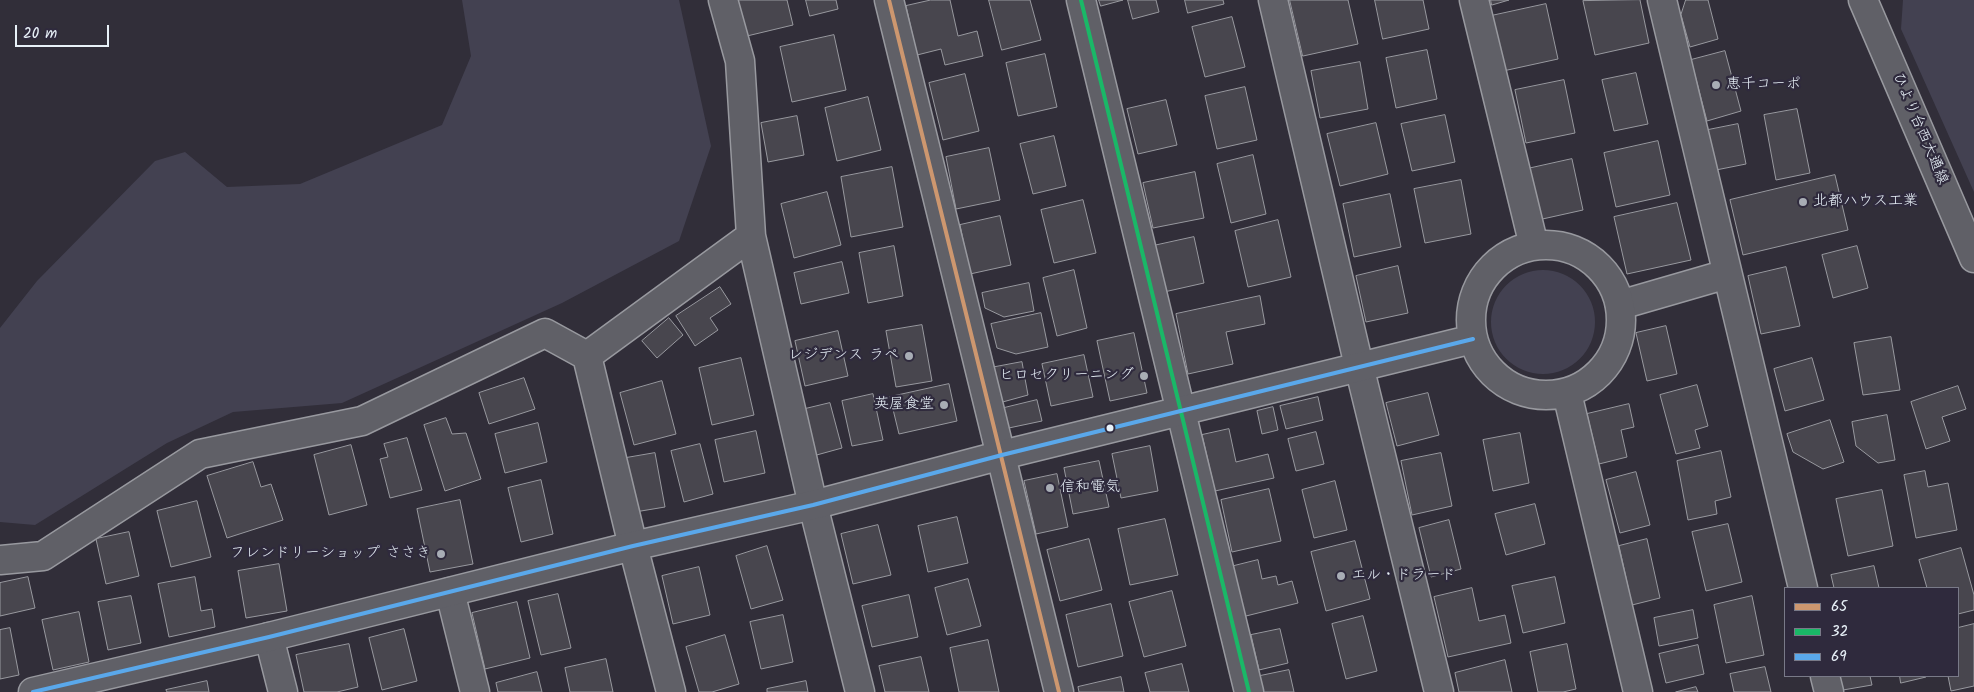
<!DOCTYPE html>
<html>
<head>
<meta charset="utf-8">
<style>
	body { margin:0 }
	#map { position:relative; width:1974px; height:692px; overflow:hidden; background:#312e39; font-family:Kalam,sans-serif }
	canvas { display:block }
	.legend { position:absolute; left:1784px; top:587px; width:175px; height:90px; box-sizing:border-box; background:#2f2a3d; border:1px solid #797a88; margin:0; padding:6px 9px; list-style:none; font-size:15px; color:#e8f1f8 }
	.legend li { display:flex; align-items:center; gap:10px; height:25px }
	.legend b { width:25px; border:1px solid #797a88 }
	.scale { position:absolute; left:15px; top:25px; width:94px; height:22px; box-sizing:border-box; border:2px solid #e8f1f8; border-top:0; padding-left:6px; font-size:15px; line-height:18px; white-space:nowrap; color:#e8f1f8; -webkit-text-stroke:4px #2f2a3d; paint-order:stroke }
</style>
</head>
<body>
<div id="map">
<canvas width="1974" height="692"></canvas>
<ul class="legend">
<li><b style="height:6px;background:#cd976f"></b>65</li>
<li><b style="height:6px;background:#1ab867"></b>32</li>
<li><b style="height:6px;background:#5aa8eb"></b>69</li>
</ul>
<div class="scale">20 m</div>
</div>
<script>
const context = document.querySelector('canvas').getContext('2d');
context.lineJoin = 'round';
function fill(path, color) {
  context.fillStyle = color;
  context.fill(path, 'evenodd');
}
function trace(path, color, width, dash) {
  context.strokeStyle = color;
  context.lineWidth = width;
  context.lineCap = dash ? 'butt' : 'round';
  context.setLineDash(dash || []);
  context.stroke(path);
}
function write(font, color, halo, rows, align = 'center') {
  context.font = font + ' Kalam,"Klee One",sans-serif';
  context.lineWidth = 4.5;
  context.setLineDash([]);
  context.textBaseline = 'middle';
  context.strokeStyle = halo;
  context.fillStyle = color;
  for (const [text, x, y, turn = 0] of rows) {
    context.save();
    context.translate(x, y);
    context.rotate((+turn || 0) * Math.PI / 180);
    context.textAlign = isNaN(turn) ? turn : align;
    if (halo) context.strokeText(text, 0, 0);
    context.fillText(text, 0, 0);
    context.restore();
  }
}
const green = new Path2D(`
	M462 0H679L711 146 679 241 562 303 342 403 233 412 167 443 35 525 0 522V328L37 281 155 161 185 152 227 187 300 184 442 125 471 56Z
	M1903 0H1974V192L1901 29Z
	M1491 322a52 52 0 1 1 104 0a52 52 0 1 1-104 0Z`);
const building = new Path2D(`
	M738 0H787L793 25 747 36Z
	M806 0H836L838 9 810 16Z
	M931 0H950L958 36 977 31 983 56 945 65 941 49 917 55 906 6Z
	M989 0H1030L1041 40 1002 50Z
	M1099 0H1123L1101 6Z
	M1128 0H1156L1159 12 1133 19Z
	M1185 0H1223L1224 4 1188 13Z
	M1290 0H1348L1358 44 1303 56Z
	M1375 0H1423L1429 29 1383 39Z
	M1491 0H1509L1492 5Z
	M1640 0 1649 43 1595 55 1583 1Z
	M1686 0H1708L1718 39 1690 47 1681 15Z
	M1546 4 1558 59 1503 71 1491 16Z
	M1232 17 1245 67 1205 77 1192 27Z
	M834 35 846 90 792 102 780 47Z
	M1427 50 1437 99 1396 108 1386 58Z
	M1725 51 1741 111 1707 121 1691 60Z
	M1045 54 1057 107 1018 116 1006 63Z
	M1360 62 1368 109 1320 118 1311 71Z
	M1636 73 1648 124 1614 131 1602 80Z
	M965 74 979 131 943 140 929 83Z
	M1564 80 1575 133 1526 143 1515 90Z
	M1245 87 1257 140 1217 149 1205 96Z
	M868 97 881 150 837 161 825 108Z
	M1166 100 1177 145 1138 154 1127 109Z
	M1797 109 1810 173 1776 180 1764 115Z
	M1445 115 1455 162 1412 171 1401 124Z
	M797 116 804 155 768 162 761 123Z
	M1376 123 1388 174 1340 186 1327 134Z
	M1738 124 1746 164 1716 170 1708 130Z
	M1054 136 1066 186 1033 194 1020 144Z
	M1658 141 1670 195 1616 207 1604 153Z
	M989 148 1000 200 956 209 946 157Z
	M1253 155 1266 214 1231 223 1217 164Z
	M1572 159 1583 210 1538 220 1527 169Z
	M892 167 903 227 851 237 841 177Z
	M1195 172 1204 218 1153 228 1143 183Z
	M1835 175 1848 230 1743 255 1730 200Z
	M1461 180 1471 234 1425 243 1414 189Z
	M827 192 841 245 794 258 781 204Z
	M1390 194 1401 247 1354 257 1343 204Z
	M1083 200 1096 253 1054 263 1041 210Z
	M1677 203 1691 260 1627 274 1614 217Z
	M1000 216 1011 265 970 274 960 225Z
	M1278 220 1291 277 1248 287 1235 231Z
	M1194 237 1204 283 1164 292 1153 246Z
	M894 246 903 296 868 303 859 253Z
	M1857 246 1868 288 1833 298 1822 255Z
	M842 262 849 293 801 304 794 273Z
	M1398 266 1408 313 1366 322 1356 276Z
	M1786 267 1800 326 1761 334 1748 276Z
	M1074 270 1087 328 1057 336 1043 278Z
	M1029 283 1034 311 1004 317 985 308 982 293Z
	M720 287 731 304 710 318 718 330 695 346 676 316Z
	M1260 296 1265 324 1226 332 1233 364 1188 374 1176 314Z
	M1041 313 1048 347 1016 354 997 348 991 324Z
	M669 318 683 335 657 358 642 341Z
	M922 325 932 381 896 387 886 331Z
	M1666 326 1677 374 1647 381 1636 333Z
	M838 331 848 376 805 386 795 341Z
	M1134 333 1147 393 1110 401 1097 341Z
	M1891 337 1900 390 1863 395 1854 343Z
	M1084 355 1093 397 1051 406 1042 364Z
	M741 358 754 415 712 425 699 368Z
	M1812 358 1824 400 1785 411 1774 369Z
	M1022 362 1028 395 999 403 990 368Z
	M524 378 535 409 489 424 479 393Z
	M662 381 676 434 634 445 620 393Z
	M949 384 957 421 899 434 890 397Z
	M1697 385 1708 426 1695 430 1700 448 1676 454 1660 395Z
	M1958 386 1966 409 1942 417 1950 441 1926 449 1911 402Z
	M1428 393 1439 435 1397 446 1386 403Z
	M873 394 883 440 852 446 842 401Z
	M1318 397 1323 420 1286 429 1280 406Z
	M1037 400 1042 421 1004 429 1000 409Z
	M830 403 842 448 813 456 801 410Z
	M1629 404 1634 427 1621 430 1627 457 1599 464 1587 414Z
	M1273 407 1278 430 1262 434 1257 411Z
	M1887 415 1895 460 1878 463 1856 446 1852 422Z
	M446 418 452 434 466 433 481 479 445 491 424 425Z
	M1830 420 1844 462 1823 469 1793 452 1787 434Z
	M538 423 547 462 505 473 495 434Z
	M1229 429 1236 462 1268 454 1274 478 1215 491 1202 435Z
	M756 431 765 473 724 482 715 440Z
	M1316 432 1324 464 1296 471 1288 439Z
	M1520 433 1529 483 1493 491 1483 440Z
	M407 438 422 490 390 498 380 459 388 457 384 444Z
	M700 444 713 494 684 502 671 451Z
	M351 445 367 505 329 515 314 455Z
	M1150 446 1158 491 1121 498 1112 454Z
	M1721 451 1731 497 1715 501 1717 514 1688 520 1677 461Z
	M655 453 665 507 635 512 626 458Z
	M1441 453 1452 506 1412 515 1401 461Z
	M1099 461 1109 507 1073 514 1064 468Z
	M253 462 261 487 271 484 283 520 227 538 207 476Z
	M1925 471 1928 487 1948 483 1957 530 1916 538 1904 475Z
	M1636 472 1650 525 1620 533 1606 480Z
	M1057 474 1068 527 1036 534 1024 481Z
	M541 480 553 534 521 542 508 488Z
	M1335 481 1347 530 1314 538 1302 490Z
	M1269 489 1281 541 1232 552 1221 500Z
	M1882 490 1893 546 1848 556 1836 499Z
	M460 500 473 564 430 572 417 509Z
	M197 501 211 557 171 567 157 511Z
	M1535 504 1545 544 1506 555 1495 514Z
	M957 517 968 563 928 572 918 526Z
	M1165 519 1178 575 1130 585 1118 529Z
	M1449 520 1461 569 1431 577 1419 528Z
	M1728 524 1742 582 1706 591 1692 532Z
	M878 525 891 575 853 584 841 534Z
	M129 532 139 576 106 584 96 539Z
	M1089 539 1102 590 1060 601 1047 550Z
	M1647 539 1660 598 1632 605 1619 546Z
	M1355 541 1370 599 1326 611 1311 552Z
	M767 546 783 600 751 609 736 556Z
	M1961 548 1974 595V610L1958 614V588H1927L1919 560Z
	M1258 560 1262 579 1276 576 1278 585 1292 581 1298 603 1242 617 1230 567Z
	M279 564 287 611 246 618 238 571Z
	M1874 566 1879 588H1834L1831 575Z
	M699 567 710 615 673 624 662 576Z
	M28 577 35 608 0 616V583Z
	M195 577 201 611 212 609 215 627 169 637 158 584Z
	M1555 577 1565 623 1523 633 1512 586Z
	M968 579 981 626 947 635 935 588Z
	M1472 588 1479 621 1505 615 1511 643 1448 657 1434 597Z
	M1172 591 1186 646 1144 657 1129 602Z
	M558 594 571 648 541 655 528 601Z
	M909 595 918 637 872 647 862 606Z
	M131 596 141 643 108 650 98 602Z
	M1752 596 1764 655 1726 663 1714 605Z
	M517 602 530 658 485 669 472 613Z
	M1111 604 1123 656 1078 667 1066 615Z
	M1693 610 1698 638 1659 646 1654 618Z
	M79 612 89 662 53 670 42 620Z
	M783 615 793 662 761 669 750 622Z
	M1363 616 1377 671 1346 679 1332 624Z
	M1974 624V686L1951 691 1948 676H1958V628Z
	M10 628 19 675 0 679V630Z
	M404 629 417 681 382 690 369 638Z
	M1280 629 1288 663 1259 670 1251 635Z
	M725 635 739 684 712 692H699L686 647Z
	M988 640 999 692H959L950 648Z
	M349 644 358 687 337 692H304L296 655Z
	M1567 644 1576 689 1563 692H1538L1530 652Z
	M1698 645 1704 674 1666 683 1659 654Z
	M921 657 929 692H885L879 666Z
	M606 659 613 692H570L565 668Z
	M1505 660 1512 692H1459L1455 673Z
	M1182 664 1189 692H1150L1145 673Z
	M1765 667 1771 692H1734L1730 674Z
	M1289 670 1294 692H1263L1260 676Z
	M537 672 542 692H498L496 683Z
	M1840 676H1870L1872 685 1843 690Z
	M1900 676H1926V677L1901 683Z
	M1121 677 1124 692H1079L1078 687Z
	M207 681 209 692H167L166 690Z
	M806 681 808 692H767V689Z
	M1696 687 1698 692H1676Z`);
const minor = new Path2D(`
	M723 0 740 61 751 236 813 505 860 692
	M889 0 1059 692
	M1081 0 1249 692
	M1273 0 1359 366 1439 692
	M1662 0 1803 588
	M1620 305 1727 274
	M587 356 633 546
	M0 560 43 556 200 454 362 421 545 333 587 356 751 236
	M450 592 475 692
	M269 637 283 692
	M1825 676 1829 692`);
const tertiary = new Path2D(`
	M1474 0 1534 246
	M1863 0 1974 258
	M1471 320a75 75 0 1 1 150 0a75 75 0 1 1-150 0Z
	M1567 393 1638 692
	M633 546 671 692
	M33 692 269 637 633 546 813 505 1002 455 1473 339`);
const bus1 = new Path2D(`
	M889 0 1059 692`);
const bus2 = new Path2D(`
	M1081 0 1249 692`);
const bus3 = new Path2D(`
	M33 692 269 637 633 546 813 505 1002 455 1473 339`);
const markers = [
	[1716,85,5,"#a8adb5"],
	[1803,202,5,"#a8adb5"],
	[909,356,5,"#a8adb5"],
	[1144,376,5,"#a8adb5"],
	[944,405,5,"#a8adb5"],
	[1110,428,4.5,"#e8f1f8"],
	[1050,488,5,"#a8adb5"],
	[441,554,5,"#a8adb5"],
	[1341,576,5,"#a8adb5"]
];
const poiNames = [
	["恵千コーポ",1726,85],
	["北都ハウス工業",1813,202],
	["レジデンス ラペ",899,356,"right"],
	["ヒロセクリーニング",1134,376,"right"],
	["英屋食堂",934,405,"right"],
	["信和電気",1060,488],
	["フレンドリーショップ ささき",431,554,"right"],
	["エル・ドラード",1351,576]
];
const streetNames = [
	["ひより台西大通線",1919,129,67]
];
fill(green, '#434151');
fill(building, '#48464e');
trace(building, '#98999f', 1);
trace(minor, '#98999f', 31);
trace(tertiary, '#98999f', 31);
trace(minor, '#606067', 28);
trace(tertiary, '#606067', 28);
trace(bus1, '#cd976f', 4);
trace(bus2, '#1ab867', 4);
trace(bus3, '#5aa8eb', 4);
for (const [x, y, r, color] of markers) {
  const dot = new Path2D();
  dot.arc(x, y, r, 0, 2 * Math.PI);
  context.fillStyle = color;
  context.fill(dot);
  trace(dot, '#2f2a3d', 2);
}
write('15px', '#e8f1f8', '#2f2a3d', poiNames, 'left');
write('15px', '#e8f1f8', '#2f2a3d', streetNames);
</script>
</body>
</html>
